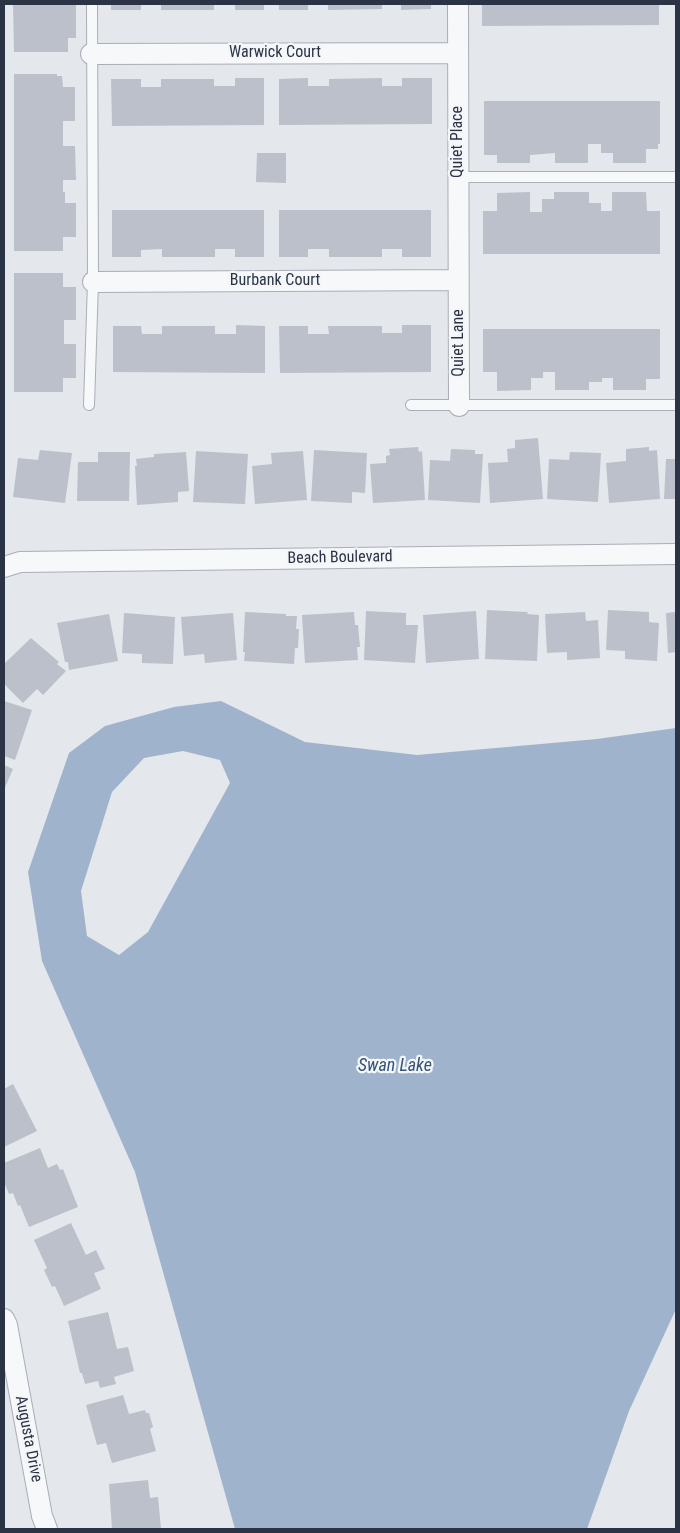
<!DOCTYPE html>
<html>
<head>
<meta charset="utf-8">
<style>
	body { margin:0 }
	#map { position:relative; width:680px; height:1533px; overflow:hidden; background:#e4e7ec; font-family:"Roboto Condensed",sans-serif }
	canvas { display:block }
	.frame { position:absolute; inset:0; border:5px solid #2b3445; pointer-events:none }
</style>
</head>
<body>
<div id="map">
<canvas width="680" height="1533"></canvas>
<div class="frame"></div>
</div>
<script>
const context = document.querySelector('canvas').getContext('2d');
context.lineJoin = 'round';
function fill(path, color) {
  context.fillStyle = color;
  context.fill(path, 'evenodd');
}
function trace(path, color, width, dash) {
  context.strokeStyle = color;
  context.lineWidth = width;
  context.lineCap = dash ? 'butt' : 'round';
  context.setLineDash(dash || []);
  context.stroke(path);
}
function write(font, color, halo, rows, align = 'center') {
  context.font = font + ' "Roboto Condensed",sans-serif';
  context.lineWidth = 4.5;
  context.setLineDash([]);
  context.textBaseline = 'middle';
  context.strokeStyle = halo;
  context.fillStyle = color;
  for (const [text, x, y, turn = 0] of rows) {
    context.save();
    context.translate(x, y);
    context.rotate((+turn || 0) * Math.PI / 180);
    context.textAlign = isNaN(turn) ? turn : align;
    if (halo) context.strokeText(text, 0, 0);
    context.fillText(text, 0, 0);
    context.restore();
  }
}
const water = new Path2D(`
	M221 701 305 742 417 755 597 739 676 728V1309L629 1411 587 1529H235L135 1172 42 961 28 872 69 753 105 726 174 707ZM183 751 220 760 230 783 148 932 119 955 87 936 81 891 112 792 144 758Z`);
const building = new Path2D(`
	M13 4 76 5V38H68V52H14Z
	M111 4H141V10H111Z
	M161 4H214V10H161Z
	M235 4H264V10H235Z
	M279 4H308V10H279Z
	M328 4H382V9L328 10Z
	M401 4H431V9L401 10Z
	M482 4H659V25L482 26Z
	M14 74H57V76H62L63 87H75V121H63V146H75L76 180H63V192H65V203H76V237H63V251H14Z
	M235 78H264V125L112 126 111 79H141V87H161V79H214V86H235Z
	M308 78V86H329V79L382 78V86H402V78H432V124L279 125V79Z
	M484 101H660V144H658V149H646V163H613V153H601V144H588V163H555V153L530 155V163H497V155H484Z
	M257 153H286V183L256 182Z
	M530 192V212H542V199H554V192H589V203H601V211H612V192H646L647 211H660V254H483V211H497V193Z
	M112 210H264V257H235V249H215V257H162V249L141 250V257H112Z
	M279 210H431V257H402V249H382V257H329V249H308V257H279Z
	M14 273H63V287H76V320H64V344H76V378H63V392H14Z
	M236 325 265 326V373L113 372V326H141L142 334H162V326H215V334H236Z
	M402 325H431V372L280 373 279 326H308V334H329L328 326H382V333H402Z
	M483 329H660V379H646V390H613V378H602V382H589V390H555V372H543V378H531V390L497 391V372H483Z
	M538 438 543 499 490 503 488 463 508 462 507 449 515 448V440Z
	M418 447 419 452 422 451 425 500 373 503 370 464 386 463V456L390 455 389 449Z
	M649 447V451L657 450 660 499 609 503 606 463 626 461V449Z
	M451 449 475 450V454H483L480 503 428 500 430 460 450 461Z
	M40 450 72 453 65 503 13 497 18 458 38 460Z
	M314 450 367 453 365 493 352 492V503L311 501Z
	M196 451 248 454 245 504 193 502Z
	M303 451 307 500 255 504 252 466 272 464 271 453Z
	M98 452H130L129 501H77L78 462H98Z
	M186 452 189 491 178 492V502L137 505 135 466H137L136 459 154 457V454Z
	M570 452 601 453 598 502 547 499 549 459 569 460Z
	M666 459H676V499H664Z
	M487 610 528 612 527 614 539 615 537 661 485 659Z
	M608 610 649 612V622L659 623 657 661 625 659V651L606 650Z
	M366 611 406 613V625H418L415 663 364 660Z
	M476 611 479 659 426 663 423 615Z
	M245 612 286 614V616H297L296 629H299L298 648H295L294 664 244 661 245 652H243Z
	M354 612 355 625H358L360 647H357L358 660 305 663 302 615Z
	M585 612 586 621 598 620 600 658 567 660V652L547 653 545 614Z
	M676 612V652L668 653 666 613Z
	M124 613 175 617 173 664 142 663V654L122 653Z
	M233 613 237 660 205 663 204 654 184 656 181 617Z
	M109 614 118 661 69 670 68 662H65L57 623Z
	M31 638 59 662 57 664 66 671 43 695 37 689 23 703 4 684V664Z
	M4 701 32 710 15 760 4 756Z
	M4 765 13 769 4 790Z
	M13 1084 37 1131 4 1147V1089Z
	M40 1148 48 1168 57 1164 60 1170 63 1169 78 1207 29 1227 20 1205 18 1206 13 1193 9 1194 4 1182V1163Z
	M71 1223 86 1255 96 1250 105 1269 94 1273 101 1289 64 1306 55 1286 52 1287 44 1270 47 1268 34 1240Z
	M108 1312 117 1349 128 1347 134 1371 114 1377 116 1384 100 1388 98 1381 85 1384 82 1373H80L68 1321Z
	M123 1395 129 1414 145 1410 146 1413H149L153 1427 150 1429 156 1451 112 1463 106 1443 97 1445 86 1405Z
	M148 1480 150 1498 158 1497 161 1529H112L109 1484Z`);
const lane = new Path2D(`
	M458 177H676
	M89 405 93 282 92 4
	M411 405H676`);
const street = new Path2D(`
	M458 4 459 406
	M91 54 458 53
	M93 282 458 280
	M4 567 20 562 676 554
	M4 1319 7 1325 42 1516 47 1529`);
const streetNames = [
	["Warwick Court",275,53],
	["Quiet Place",458,142,-90],
	["Burbank Court",275,281],
	["Quiet Lane",459,343,-90],
	["Beach Boulevard",340,558,-1],
	["Augusta Drive",28,1439,79]
];
const waterNames = [
	["Swan Lake",395,1066]
];
fill(water, '#9fb4cc');
fill(building, '#bbc0ca');
trace(lane, '#a9aeb7', 12);
trace(street, '#a9aeb7', 22);
trace(lane, '#f7f8fa', 10);
trace(street, '#f7f8fa', 20);
write('16px', '#2b3445', '#f4f6f9', streetNames);
write('italic 18px', '#34527a', '#f4f6f9', waterNames);
</script>
</body>
</html>
